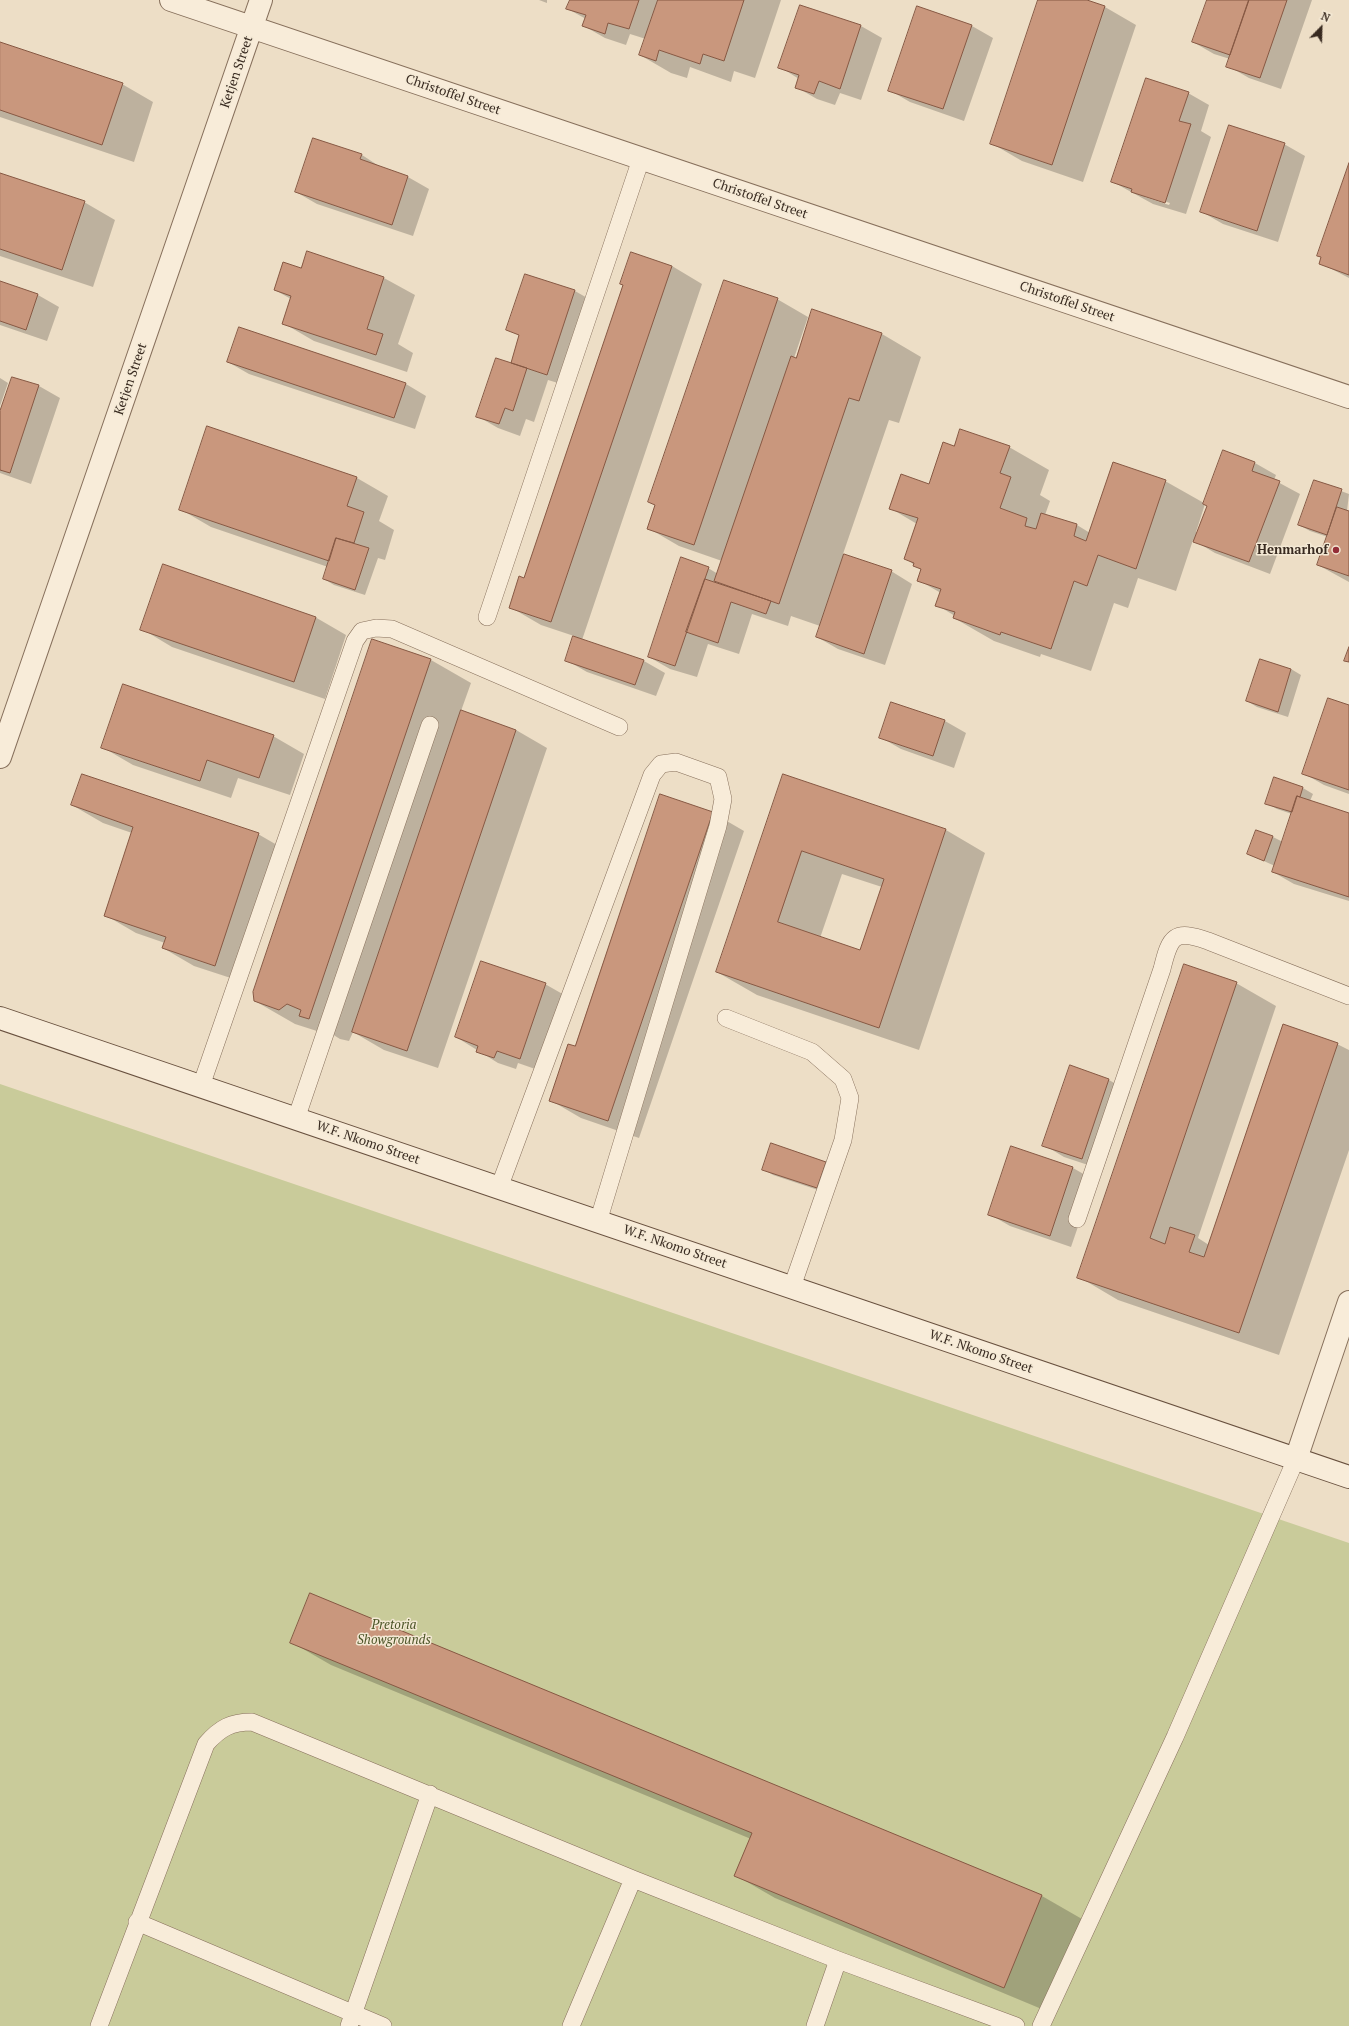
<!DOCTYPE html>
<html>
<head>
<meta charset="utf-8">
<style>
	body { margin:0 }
	#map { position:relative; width:1349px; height:2026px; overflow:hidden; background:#eddec6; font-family:"PT Serif",serif }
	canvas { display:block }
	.north { position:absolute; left:1301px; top:8px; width:40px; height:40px; -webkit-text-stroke:3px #f4e9d5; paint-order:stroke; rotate:23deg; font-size:11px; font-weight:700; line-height:16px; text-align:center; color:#382a20 }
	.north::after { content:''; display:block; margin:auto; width:14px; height:18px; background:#382a20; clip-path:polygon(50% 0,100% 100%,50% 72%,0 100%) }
</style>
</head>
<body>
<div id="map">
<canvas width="1349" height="2026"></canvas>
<div class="north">N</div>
</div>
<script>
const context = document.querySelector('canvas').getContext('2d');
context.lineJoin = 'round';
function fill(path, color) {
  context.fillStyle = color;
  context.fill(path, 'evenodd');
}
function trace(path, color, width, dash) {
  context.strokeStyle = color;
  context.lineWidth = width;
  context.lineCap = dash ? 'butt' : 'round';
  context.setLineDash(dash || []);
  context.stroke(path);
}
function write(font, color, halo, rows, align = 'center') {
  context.font = font + ' "PT Serif",serif';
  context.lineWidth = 3;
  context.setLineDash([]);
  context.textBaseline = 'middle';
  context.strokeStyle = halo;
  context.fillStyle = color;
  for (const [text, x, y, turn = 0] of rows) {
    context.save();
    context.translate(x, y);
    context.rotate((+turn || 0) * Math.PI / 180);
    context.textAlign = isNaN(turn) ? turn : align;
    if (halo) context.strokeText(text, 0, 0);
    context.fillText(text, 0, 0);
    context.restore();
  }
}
const green = new Path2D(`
	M0 1084 1349 1543V2026H0Z`);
const shadow = new Path2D(`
	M539 0H547V3Z
	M571 0H781L755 78 734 71 731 82 690 67 687 78 671 73 640 55 646 39 630 34 626 45 605 38 584 26 586 19 568 9Z
	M1039 0H1084L1105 7 1136 25 1083 182 1022 161 991 143Z
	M1208 0H1312L1281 89 1249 78 1228 66 1230 59 1214 54 1193 42Z
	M800 6 861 26 882 38 861 100 840 93 835 105 817 99 796 87 799 79 780 67Z
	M918 7 972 26 993 38 964 121 910 102 889 90Z
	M0 43 122 84 153 102 134 162 0 117Z
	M1188 93 1209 105 1201 131 1211 137 1186 214 1153 204 1113 182ZM1141 194 1170 203 1169 205 1145 197Z
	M314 139 362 155 382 168 408 177 429 189 413 236 317 204 296 192Z
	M1284 144 1305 156 1278 242 1223 224 1202 212Z
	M1349 166V278L1320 263Z
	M0 174 84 202 115 220 93 287 0 256Z
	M307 252 384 278 415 295 398 344 413 353 407 372 314 341 283 323 291 299 275 290 302 269Z
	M672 266 702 284 582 640 644 661 665 673 656 696 587 672 566 660 574 636 541 625 510 607 525 579Z
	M526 275 575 291 596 303 568 386 548 380 534 422 526 419 520 436 498 428 477 416 511 364 520 336 508 329Z
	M0 282 38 295 59 307 47 341 0 325Z
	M777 299 808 317 794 358 797 359 882 334 921 357 899 423 889 420 843 554 891 571 912 584 885 665 838 649 817 637 820 626 791 616 788 626 752 614 739 654 708 644 697 677 670 669 649 657 708 568 718 574 722 561 679 546 648 528 655 505 649 502Z
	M228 362 406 384 426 396 415 429 249 374Z
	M0 378 8 383 0 406Z
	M12 378 39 386 60 398 31 484 0 473V414Z
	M207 427 357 478 388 496 379 521 394 530 385 560 378 558 365 595 334 585 324 579 328 567 211 527 180 509Z
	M955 447H1009L1049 470 1040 495 1050 501 1045 515 1077 525 1090 533 1165 481 1204 503 1224 452 1255 463 1276 475 1274 480 1300 494 1270 574 1215 553 1193 540 1176 591 1138 578 1128 608 1114 603 1091 671 1041 654 1040 657 994 641 954 618 955 616 937 605 941 593 918 580 921 570 905 558 917 524 890 508 930 486ZM1205 504 1208 506 1197 533 1196 532Z
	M1314 481 1349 494 1347 511 1349 512V582L1318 565 1328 537 1310 531 1299 525Z
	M315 617 346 635 325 699 172 647 142 629Z
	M373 641 431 660 471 683 461 711 516 730 547 748 438 1068 384 1050 353 1032 349 1041 340 1039 324 1029 320 1032 295 1024 255 1001Z
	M1260 660 1291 669 1301 675 1288 717 1257 707 1247 701Z
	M892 703 945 721 966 733 954 768 901 749 880 737Z
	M1349 706V794L1324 785 1303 773Z
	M273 736 304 754 290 795 238 778 231 798 133 765 102 747Z
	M784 775 946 830 985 853 919 1050 757 995 717 972ZM842 874 882 887 861 952 820 938Z
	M1275 778 1303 788 1313 794 1310 801 1349 814V901L1294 884 1273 872 1275 866 1248 854 1273 837 1283 842 1292 814 1277 809 1266 803Z
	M72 805 258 834 289 852 246 983 194 966 163 948 165 943 136 933 105 915 132 833 103 823Z
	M713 813 744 831 639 1138 581 1118 550 1100 575 1047Z
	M1236 983 1276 1006 1198 1238 1209 1245 1337 1044 1349 1050V1150L1279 1355 1118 1300 1079 1277Z
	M545 984 566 996 541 1071 518 1063 516 1069 498 1063 456 1037Z
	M1071 1067 1109 1080 1130 1092 1103 1170 1064 1157 1044 1145Z
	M1012 1148 1073 1168 1094 1180 1071 1247 1010 1226 989 1214Z
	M825 1163 835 1169 827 1193 773 1175 763 1169Z
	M311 1594 1042 1896 1082 1919 1044 2010 775 1898 735 1875 751 1839 331 1665 291 1642Z`);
const building = new Path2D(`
	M570 0H639L629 29 608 23 605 34 582 26 586 15 566 9Z
	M658 0H744L724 61 703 54 700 64 659 50 656 61 639 55Z
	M1038 0H1087L1105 6 1052 165 990 144Z
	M1207 0H1249L1230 55 1192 42Z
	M1249 0H1287L1260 78 1226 67Z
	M800 5 861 25 840 89 819 81 814 94 795 88 799 75 778 68Z
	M917 6 972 25 943 109 888 91Z
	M0 42 123 83 102 145 0 110Z
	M1146 78 1189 92 1179 121 1191 124 1165 203 1131 192 1132 189 1111 182Z
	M1229 125 1285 143 1257 231 1200 212Z
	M313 138 362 154 360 159 408 176 392 225 295 192Z
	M1349 163V275L1319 264 1321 257 1317 256Z
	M0 173 85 201 62 270 0 249Z
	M307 251 384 277 367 329 383 334 376 355 282 324 291 296 274 290 283 262 301 268Z
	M631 252 672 266 551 622 509 608 519 576 524 578 623 285 620 284Z
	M525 274 575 290 547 375 511 363 519 335 506 330Z
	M724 280 778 298 694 545 647 529 655 505 648 502Z
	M0 281 38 294 26 330 0 321Z
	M812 309 882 333 859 401 849 398 779 604 714 581 791 356 796 358Z
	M239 327 406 383 394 418 227 362Z
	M496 358 527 368 513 411 505 408 499 424 476 417Z
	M12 377 39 385 10 473 0 470V411Z
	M207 426 357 477 347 506 364 512 354 543 336 538 329 561 179 510Z
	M960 429 1010 446 1000 473 1011 477 1000 508 1027 518 1025 526 1036 529 1041 513 1077 524 1074 536 1086 541 1113 462 1166 480 1136 569 1098 555 1087 586 1074 581 1051 649 1001 632 1000 635 953 618 955 612 935 606 941 589 917 581 921 569 913 566 914 563 904 559 918 518 889 509 901 474 929 484 943 442 954 446Z
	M1223 450 1255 462 1252 471 1280 481 1249 562 1193 542 1207 506 1203 504Z
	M1314 480 1342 489 1327 535 1298 525Z
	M1337 507 1349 511V576L1317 565Z
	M336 538 369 548 355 590 323 579Z
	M844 554 892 570 864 654 816 637Z
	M681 557 709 567 675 666 648 657Z
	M163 564 316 617 294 682 140 630Z
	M705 579 771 601 766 614 731 602 718 643 686 632Z
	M573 636 644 660 635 685 565 661Z
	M372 639 431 659 309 1019 299 1016 301 1010 287 1004 279 1010 254 1001 253 992Z
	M1349 647V662L1344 661Z
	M1260 659 1291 669 1278 712 1246 701Z
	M123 684 274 735 259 778 207 760 200 781 101 748Z
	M1328 698 1349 705V790L1302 774Z
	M891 702 945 720 933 756 879 738Z
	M461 710 516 730 407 1051 352 1032Z
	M82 774 259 833 215 966 162 948 166 937 104 916 133 827 71 805Z
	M783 774 946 829 879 1028 716 972ZM802 851 884 879 860 950 778 922Z
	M1274 777 1303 787 1300 797 1297 796 1292 812 1265 804Z
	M660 794 713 812 608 1121 549 1101 568 1044 575 1046Z
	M1297 796 1349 813V897L1272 872Z
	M1256 830 1273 836 1264 861 1247 854Z
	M481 961 546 983 520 1059 497 1051 494 1058 476 1052 478 1046 455 1037Z
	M1184 964 1237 982 1150 1238 1165 1244 1170 1227 1195 1235 1189 1252 1204 1257 1283 1024 1338 1043 1239 1333 1077 1278Z
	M1070 1065 1109 1079 1082 1159 1042 1146Z
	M771 1143 826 1162 817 1188 762 1170Z
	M1011 1146 1073 1167 1050 1236 988 1215Z
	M310 1593 1042 1895 1004 1988 734 1876 752 1833 290 1643Z`);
const service = new Path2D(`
	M487 617 641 159
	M726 1018 812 1052 843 1079 850 1098 843 1140 792 1287
	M201 1086 355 641 362 631 376 628 392 629 619 727
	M296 1119 430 725
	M499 1188 652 775 661 764 676 762 718 777 723 799 718 826 598 1222
	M1077 1219 1162 969C1170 936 1174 929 1208 941L1349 996
	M137 1922 383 2026
	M99 2026 206 1744C220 1728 231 1722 252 1722L633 1879 838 1960 1016 2026
	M349 2026 430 1794
	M571 2026 633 1879
	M815 2026 838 1960
	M1041 2026 1175 1737 1296 1459`);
const minor = new Path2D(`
	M171 0 1349 397
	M0 757 261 0
	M1296 1459 1349 1302`);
const secondary = new Path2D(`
	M0 1018 1349 1477`);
const markers = [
	[1336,550,4,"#942e37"]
];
const streetNames = [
	["Ketjen Street",237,72,-71],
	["Christoffel Street",453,95,19],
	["Christoffel Street",760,199,19],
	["Christoffel Street",1067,302,19],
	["Ketjen Street",131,379,-71],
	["W.F. Nkomo Street",368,1143,19],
	["W.F. Nkomo Street",675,1247,19],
	["W.F. Nkomo Street",981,1352,19]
];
const poiNames = [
	["Henmarhof",1328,550]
];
const parkNames = [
	["Pretoria",394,1625],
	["Showgrounds",394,1640]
];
fill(green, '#c9cb9a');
fill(shadow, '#0003');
fill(building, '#c9977d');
trace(building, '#865843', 1);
trace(service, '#87705c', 18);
trace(minor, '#87705c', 24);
trace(secondary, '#69513f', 24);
trace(service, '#f8ecd9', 17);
trace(minor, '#f8ecd9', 22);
trace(secondary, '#f8ecd9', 22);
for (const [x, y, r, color] of markers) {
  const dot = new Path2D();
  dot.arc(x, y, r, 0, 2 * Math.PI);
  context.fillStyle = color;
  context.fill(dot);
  trace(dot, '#f4e9d5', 1.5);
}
write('13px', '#382a20', '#f4e9d5', streetNames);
write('bold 13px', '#382a20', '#f4e9d5', poiNames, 'right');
write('italic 13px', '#4c5427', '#f4e9d5', parkNames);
</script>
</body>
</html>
